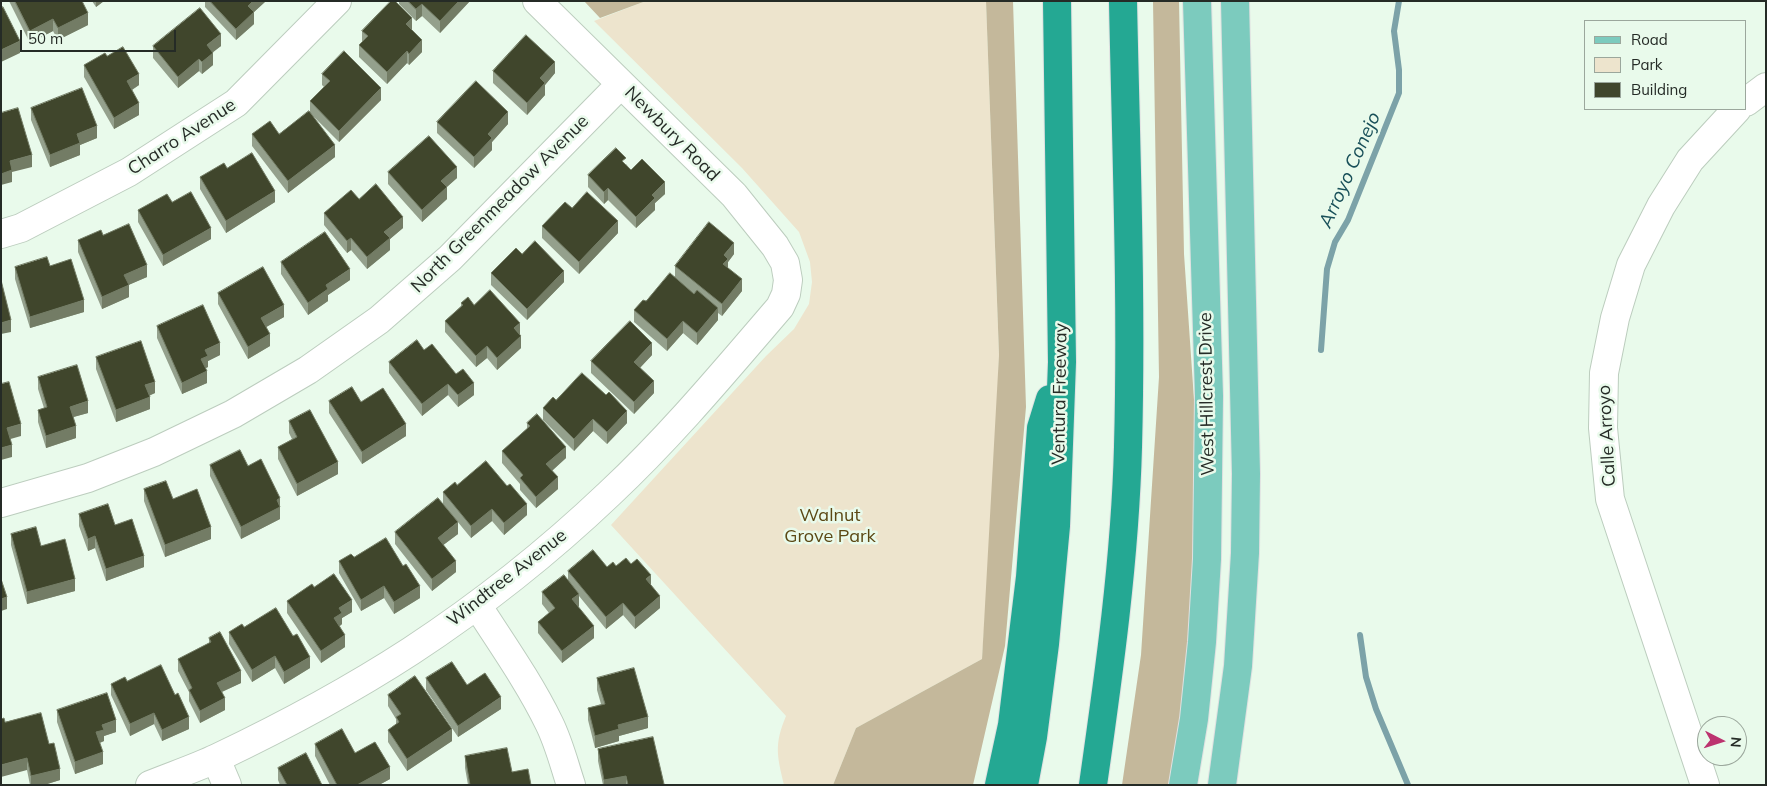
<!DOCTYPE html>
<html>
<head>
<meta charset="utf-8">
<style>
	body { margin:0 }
	#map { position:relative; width:1767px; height:786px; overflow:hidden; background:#e9faeb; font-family:Mulish,sans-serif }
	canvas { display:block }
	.frame { position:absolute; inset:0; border:2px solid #252b26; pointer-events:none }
	.legend { position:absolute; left:1584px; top:20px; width:162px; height:90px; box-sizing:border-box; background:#e9faeb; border:1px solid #9ba79c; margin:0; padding:6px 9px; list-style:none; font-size:15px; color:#252b26 }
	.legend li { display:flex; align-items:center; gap:10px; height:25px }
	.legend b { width:25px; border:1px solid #9ba79c }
	.north { position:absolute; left:1697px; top:716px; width:50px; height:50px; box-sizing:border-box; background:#e9faeb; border:1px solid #9ba79c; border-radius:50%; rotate:95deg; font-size:14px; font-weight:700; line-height:20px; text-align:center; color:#252b26 }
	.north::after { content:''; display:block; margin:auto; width:18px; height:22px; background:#bc336f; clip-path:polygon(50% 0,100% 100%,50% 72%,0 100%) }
	.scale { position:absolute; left:20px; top:30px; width:156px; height:22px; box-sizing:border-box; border:2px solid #252b26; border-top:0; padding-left:6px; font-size:15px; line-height:18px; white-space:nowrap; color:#252b26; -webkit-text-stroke:4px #e9faeb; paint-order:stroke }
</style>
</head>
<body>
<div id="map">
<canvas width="1767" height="786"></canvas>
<div class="frame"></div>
<ul class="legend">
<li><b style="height:6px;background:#7ccbbe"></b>Road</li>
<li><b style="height:14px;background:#ede4cd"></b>Park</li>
<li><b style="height:14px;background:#40462c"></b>Building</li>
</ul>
<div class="north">N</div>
<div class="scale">50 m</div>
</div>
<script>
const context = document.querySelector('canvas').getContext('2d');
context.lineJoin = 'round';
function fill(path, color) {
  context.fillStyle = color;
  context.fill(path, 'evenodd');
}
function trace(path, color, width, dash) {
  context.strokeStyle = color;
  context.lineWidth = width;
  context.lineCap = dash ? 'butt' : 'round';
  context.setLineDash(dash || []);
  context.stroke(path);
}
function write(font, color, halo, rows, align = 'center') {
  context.font = font + ' Mulish,sans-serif';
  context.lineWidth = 5;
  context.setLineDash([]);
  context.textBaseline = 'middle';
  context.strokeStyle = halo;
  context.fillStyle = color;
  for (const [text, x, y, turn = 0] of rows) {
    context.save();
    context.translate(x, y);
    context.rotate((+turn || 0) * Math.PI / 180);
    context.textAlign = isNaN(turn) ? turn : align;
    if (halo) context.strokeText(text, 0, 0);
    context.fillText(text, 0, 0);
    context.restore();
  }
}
const green = new Path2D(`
	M646 1H986L999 355 996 457 982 659 856 728 833 785H784C777 755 774 745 786 716L611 525 766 356 794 329 809 304 812 282 810 262 799 232 742 168 594 21Z`);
const forest = new Path2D(`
	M584 1H646L600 18Z
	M986 1H1013L1026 407 1005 646 973 785H833L856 728 982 659 999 355Z
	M1153 1H1179L1184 254 1198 458 1196 571 1187 678 1170 785H1122L1141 655 1159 377Z`);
const stream = new Path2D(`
	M1321 350 1327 269 1335 242 1348 220 1399 93V70L1394 31 1399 1
	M1360 635 1366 677 1376 709 1408 785`);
const minor = new Path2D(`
	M1746 102 1766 87
	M1 234 21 228 129 172 236 103 337 1
	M1 503 88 478 154 452 233 414 308 370 379 320 450 258 621 84
	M477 605C502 644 529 682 549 723 559 743 564 764 571 785
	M216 759 227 785
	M150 785C172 776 196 768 217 758 282 727 351 690 411 651 481 605 548 552 609 494 671 436 725 371 780 307L786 294 788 280 785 263 775 246 734 195 537 1
	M1705 785 1610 499 1603 428 1604 373 1615 318 1631 265 1661 206 1690 160 1737 109`);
const major = new Path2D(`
	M1183 785 1194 719 1202 642 1207 559 1209 396 1197 1
	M1222 785 1238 666 1245 553 1246 474 1235 1`);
const highway = new Path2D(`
	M999 785 1012 725 1030 577 1041 428 1050 399
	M1024 785 1033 737 1045 644 1056 526 1062 362 1057 1
	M1093 785C1109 673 1125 560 1128 447 1132 299 1126 150 1123 1`);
const wall = new Path2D(`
	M9 1H82L88 25 58 40 53 31 30 43Z
	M92 1H104L96 7Z
	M205 1H266L254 12V24L236 40 205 7Z
	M399 1H470L440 33 422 16 416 21 399 4Z
	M412 30 422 52 409 65 407 63 387 84 359 57V45L362 42V31Z
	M153 46H221L212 52 213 65 202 74 199 71 178 88 153 58Z
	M107 56 139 85 132 90 139 115 114 129 84 77V65Z
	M493 71 555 73 545 85V95L527 115 493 83Z
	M322 74 381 100 339 142 313 116 335 157 288 193 252 146V134H279L310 112V101L324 87 322 85Z
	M31 108 97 138 80 145V155L50 167 31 120Z
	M437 122 508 124 492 142V150L474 168 437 133Z
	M626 164 631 170 665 194 655 203V210L636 228 608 200 604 204 588 187V175Z
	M227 168 275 202 226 233 200 189V177Z
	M388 172 457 178 447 187V199L422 222 388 184Z
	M359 199 403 228 390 239V250L367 269 351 250 347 253 324 225V213Z
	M172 202 211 239 163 266 138 222V210Z
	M542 226 618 233 579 274 542 238Z
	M103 235 147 277 128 285 129 297 102 309 78 252V240Z
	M734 254 728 262V268L742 291 722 316 718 313V320L697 345 683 333 667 351 634 322V310L646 301 675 276V266Z
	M281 262 350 280 328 295V301L308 315 281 274Z
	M50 266 84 312 30 328 15 279V267Z
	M491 273 564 282 527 320 491 285Z
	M218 293 284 317 266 327 270 346 248 359 218 304Z
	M461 303 474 305 520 335 521 348 497 370 487 358 476 367 445 332V321L461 306Z
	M157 326 220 355 208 361V367L206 368 207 383 182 394 157 338Z
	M424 350 456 374 474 395 458 407 448 395 422 416 389 373V362Z
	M652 355 640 368 654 393 634 414 591 373V361Z
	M96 357 155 393 149 396 150 409 116 422 96 369Z
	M38 377 88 413 73 417 76 438 46 448 38 422V410L44 408 38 389Z
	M556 400 627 423 607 444 593 431 574 451 543 420V408Z
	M329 401 406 436 362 464 329 413Z
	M289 421 338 474 297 496 278 459V447L292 439 289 433Z
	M527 423 566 458 552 471 558 489 536 508 520 490V484L502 463V451L527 429Z
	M210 465 248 466 280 498V519L241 539 210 476Z
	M457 485 527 515 504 535 492 521 471 538 443 504V492Z
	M144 489 211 539 165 557 144 501Z
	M79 514 144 567 106 581 95 548 88 551 79 526Z
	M395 532 458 534 443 545 456 572 432 591 395 544Z
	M11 534 75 591 27 604 11 545Z
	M354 557 420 598 394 614 384 598 361 611 339 573V561Z
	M616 566 651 585 660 608 635 629 623 615 606 629 579 596V606L578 607 594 638 562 663 538 633V622L549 613 542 604V592L568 580V571Z
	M314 587 352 612 342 618V624L340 626 345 647 321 663 287 613V601Z
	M244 627 310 668 284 684 275 668 252 682 229 644V632Z
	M209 638 241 683 222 692 225 710 200 723 189 701V692L178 671V659L209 643Z
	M426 678 467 685 501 709 458 737 426 690Z
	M597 678 648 728 619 736V741L595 748 588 720V708L601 704 597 690Z
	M127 681 189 729 162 741 154 724 130 736 111 695V684Z
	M388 695 452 741 407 771 388 742V730L396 724V719L388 706Z
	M57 710 116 732 104 736V741L100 743 103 764 75 774 57 722Z
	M5 722 49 744 60 780 44 785H30L27 770Z
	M315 744 355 753 390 779 379 785H330L315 756Z
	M598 749 664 785H603L598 761Z
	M465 756 512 772 531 785H468L465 768Z
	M278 768 322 785H280L278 780Z`);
const shadedWall = new Path2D(`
	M96 1H104L96 7Z
	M253 1H266L254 12V24L236 40V29L248 6Z
	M459 1H470L440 33V21Z
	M422 4V16L416 21V9Z
	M88 13V25L58 40V28Z
	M412 18V30L406 36V24Z
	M53 19V31L30 43V31Z
	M221 34V46L207 57V45Z
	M422 40V52L409 65V54Z
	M20 41V53L1 62V50Z
	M407 51V63L387 84V72Z
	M213 53V65L202 74V62Z
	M199 59V71L178 88V77Z
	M555 62V73L545 85V95L527 115V103L540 78Z
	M139 74V85L127 93V81Z
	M381 88V100L339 142V131Z
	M139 103V115L114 129V118Z
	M508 112V124L492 142V150L474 168V157L488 134Z
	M97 126V138L80 145V155L50 167V155L77 134Z
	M335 145V157L288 193V181Z
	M32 155V167L12 172V182L1 185V174L10 161Z
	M457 167V178L441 192V181Z
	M665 182V194L655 203V210L636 228V217L652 195Z
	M447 187V199L422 222V210Z
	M608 188V200L604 204V192Z
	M275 191V202L226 233V221Z
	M403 217V228L390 239V250L367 269V257L384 232Z
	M618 221V233L579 274V262Z
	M211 228V239L163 266V255Z
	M351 238V250L347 253V241Z
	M734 243V254L728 262V270L723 276 724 255Z
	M147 265V277L124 287V275Z
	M350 269V280L328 295V301L308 315V303L326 285Z
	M564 271V282L527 320V309Z
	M742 279V291L722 316V304Z
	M129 285V297L102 309V297Z
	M84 300V312L30 328V317Z
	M284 305V317L261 330V318Z
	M718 308V320L697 345V333Z
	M11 320V332L1 334V323Z
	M683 321V333L667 351V339Z
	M520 323V335L514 328Z
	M270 334V346L248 359V347Z
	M521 336V348L497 370V358Z
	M220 343V355L208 361V367L201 370V359L205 350Z
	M652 343V355L634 374V362Z
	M487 346V358L476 367V356Z
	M207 371V383L182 394V383Z
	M654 381V393L634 414V402Z
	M155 382V393L145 397V385Z
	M474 383V395L458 407V395Z
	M448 384V395L422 416V404Z
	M150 397V409L116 422V410Z
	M88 401V413L70 418V407Z
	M627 411V423L607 444V432Z
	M593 419V431L574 451V439Z
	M21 424V436L7 440V428Z
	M406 424V436L362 464V452Z
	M76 426V438L46 448V436Z
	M12 445V457L1 460V448Z
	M566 447V458L546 476V464Z
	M338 462V474L297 496V484Z
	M558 477V489L536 508V497Z
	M280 498V519L241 539V527L277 500Z
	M527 504V515L504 535V523Z
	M492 509V521L471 538V526Z
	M458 522V534L438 549V538Z
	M211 527V539L165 557V545Z
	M95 536V548L88 551V539Z
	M144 556V567L106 581V569Z
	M456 561V572L432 591V579Z
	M651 575V587L646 579Z
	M75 579V591L27 604V592Z
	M384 586V598L361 611V600Z
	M420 586V598L394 614V602Z
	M579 594V606L572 611V599Z
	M660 596V608L635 629V617Z
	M7 597V609L1 611V599Z
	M352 600V612L342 618V624L334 630V618L339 608Z
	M623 603V615L606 629V617Z
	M594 626V638L562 663V651Z
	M345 635V647L321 663V651Z
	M275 656V668L252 682V670Z
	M310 657V668L284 684V672Z
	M241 671V683L217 694V683Z
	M501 697V709L458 737V726Z
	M225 698V710L200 723V711Z
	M154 713V724L130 736V724Z
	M189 717V729L162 741V730Z
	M648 717V728L619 736V741L595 748V736L618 725Z
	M116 720V732L104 736V741L96 744V732L102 725Z
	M452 729V741L407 771V759Z
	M103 752V764L75 774V762Z
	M27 758V770L1 777V765Z
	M390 767V779L379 785H357Z
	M60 769V780L44 785H31V776Z
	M626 776V785H604V780Z`);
const building = new Path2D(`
	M15 1H82L88 13 58 28 53 19 30 31Z
	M210 1H253L248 6 254 12 236 29Z
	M391 1H395L412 18 406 24 422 40 409 54 407 51 387 72 359 45 368 36 362 31Z
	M408 1H459L440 21 422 4 416 9Z
	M3 7 20 41 1 50V8Z
	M200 8 221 34 207 45 213 53 202 62 199 59 178 77 153 46Z
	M526 35 555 62 540 78 545 83 527 103 493 71Z
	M123 47 139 74 127 81 139 103 114 118 84 65 105 53 107 56Z
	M344 51 381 88 339 131 310 101 330 81 322 74Z
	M476 81 508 112 488 134 492 138 474 157 437 122Z
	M82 88 97 126 77 134 80 143 50 155 31 108Z
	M18 108 32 155 10 161 12 170 1 174V113Z
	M309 111 335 145 288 181 252 134 270 121 279 134Z
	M429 136 457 167 441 181 447 187 422 210 388 172Z
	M616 148 626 158 622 161 631 170 642 159 665 182 652 195 655 198 636 217 608 188 604 192 588 175Z
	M252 153 275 191 226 221 200 177 224 163 227 168Z
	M376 184 403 217 384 232 390 238 367 257 351 238 347 241 324 213 351 190 359 199Z
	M191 192 211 228 163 255 138 210 167 194 172 202Z
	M587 192 618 221 579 262 542 226 565 202 572 208Z
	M709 222 734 243 724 255 728 259 723 264 742 279 722 304 675 266Z
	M129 224 147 265 124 275 129 285 102 297 78 240 101 230 103 235Z
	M325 232 350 269 326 285 328 289 308 303 281 262Z
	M535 241 564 271 527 309 491 273 516 248 522 254Z
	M47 257 50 266 71 259 84 300 30 317 15 267Z
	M263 267 284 305 261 318 270 334 248 347 218 293Z
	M670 273 694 294 697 290 718 308 697 333 683 321 667 339 634 310 643 300 646 301Z
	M1 280 11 320 1 323Z
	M490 290 520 323 514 328 521 336 497 358 487 346 476 356 445 321 463 305 461 303 468 297 474 305Z
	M203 305 220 343 205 350 208 356 201 359 207 371 182 383 157 326Z
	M630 321 652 343 634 362 654 381 634 402 591 361Z
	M417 340 424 350 432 344 456 374 463 369 474 383 458 395 448 384 422 404 389 362Z
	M141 341 155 382 145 385 150 397 116 410 96 357Z
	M77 365 88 401 70 407 76 426 46 436 38 410 47 407 38 377Z
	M582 373 606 395 609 392 627 411 607 432 593 419 574 439 543 408 553 397 556 400Z
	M9 382 21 424 7 428 12 445 1 448V384Z
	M352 387 361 402 383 388 406 424 362 452 329 401Z
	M310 410 338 462 297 484 278 447 297 437 289 421Z
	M537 414 566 447 546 464 558 477 536 497 520 478 523 475 502 451 530 426 527 423Z
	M240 450 248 466 261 459 280 498 277 500 280 507 241 527 210 465Z
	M486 461 507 486 510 484 527 504 504 523 492 509 471 526 443 492 455 482 457 485Z
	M166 481 173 499 197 489 211 527 165 545 144 489Z
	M438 498 458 522 438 538 456 561 432 579 395 532Z
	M108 504 115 525 132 519 144 556 106 569 95 536 88 539 79 514Z
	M36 527 41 546 65 539 75 579 27 592 11 534Z
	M386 538 403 566 406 564 420 586 394 602 384 586 361 600 339 561 351 554 354 557Z
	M593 550 607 567 613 562 616 566 626 558 631 564 637 559 651 575 646 579 660 596 635 617 623 603 606 617 568 571Z
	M334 574 352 600 339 608 342 613 334 618 345 635 321 651 287 601 312 584 314 587Z
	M564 575 579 594 572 599 594 626 562 651 538 622 555 608 542 592Z
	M1 579 7 597 1 599Z
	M276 608 293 636 297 634 310 657 284 672 275 656 252 670 229 632 242 624 244 627Z
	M220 632 241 671 217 683 225 698 200 711 189 690 192 688 178 659 211 642 209 638Z
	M452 662 467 685 485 673 501 697 458 726 426 678Z
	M161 665 175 695 178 693 189 717 162 730 154 713 130 724 111 684 125 677 127 681Z
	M634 668 648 717 618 725 619 729 595 736 588 708 605 704 597 678Z
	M415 676 452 729 407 759 388 730 399 722 396 717 401 714 388 695Z
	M107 693 116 720 102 725 104 730 96 732 103 752 75 762 57 710Z
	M41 713 49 744 54 743 60 769 31 776 27 758 1 765V719L4 718 5 722Z
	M342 729 355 753 375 742 390 767 357 785H337L315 744Z
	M653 737 664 784 660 785H628L626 776 604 780 598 749Z
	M507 748 512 772 528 769 531 785H470L465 756Z
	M306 753 322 785H287L278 768Z`);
const streetNames = [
	["Newbury Road",672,134,45],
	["Charro Avenue",182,137,-33],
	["North Greenmeadow Avenue",500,204,-45],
	["Ventura Freeway",1060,394,-89],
	["West Hillcrest Drive",1207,394,-91],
	["Calle Arroyo",1607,436,-93],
	["Windtree Avenue",507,578,-38]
];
const parkNames = [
	["Walnut",830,516],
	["Grove Park",830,537]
];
const waterNames = [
	["Arroyo Conejo",1350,170,-66]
];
fill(green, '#ede4cd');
fill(forest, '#c4b89b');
trace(stream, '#7ca2a8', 6);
trace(minor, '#bccdbe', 30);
trace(major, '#e0e1e1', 30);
trace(highway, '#e0e1e1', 30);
trace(minor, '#fff', 28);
trace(major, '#7ccbbe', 28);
trace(highway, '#24a893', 28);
fill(wall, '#94a08c');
fill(shadedWall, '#737c65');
fill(building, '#40462c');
trace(building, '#737c65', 1);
write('18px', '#252b26', '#e9faeb', streetNames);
write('18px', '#5b4814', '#e9faeb', parkNames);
write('italic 19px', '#195059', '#e9faeb', waterNames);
</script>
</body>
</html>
